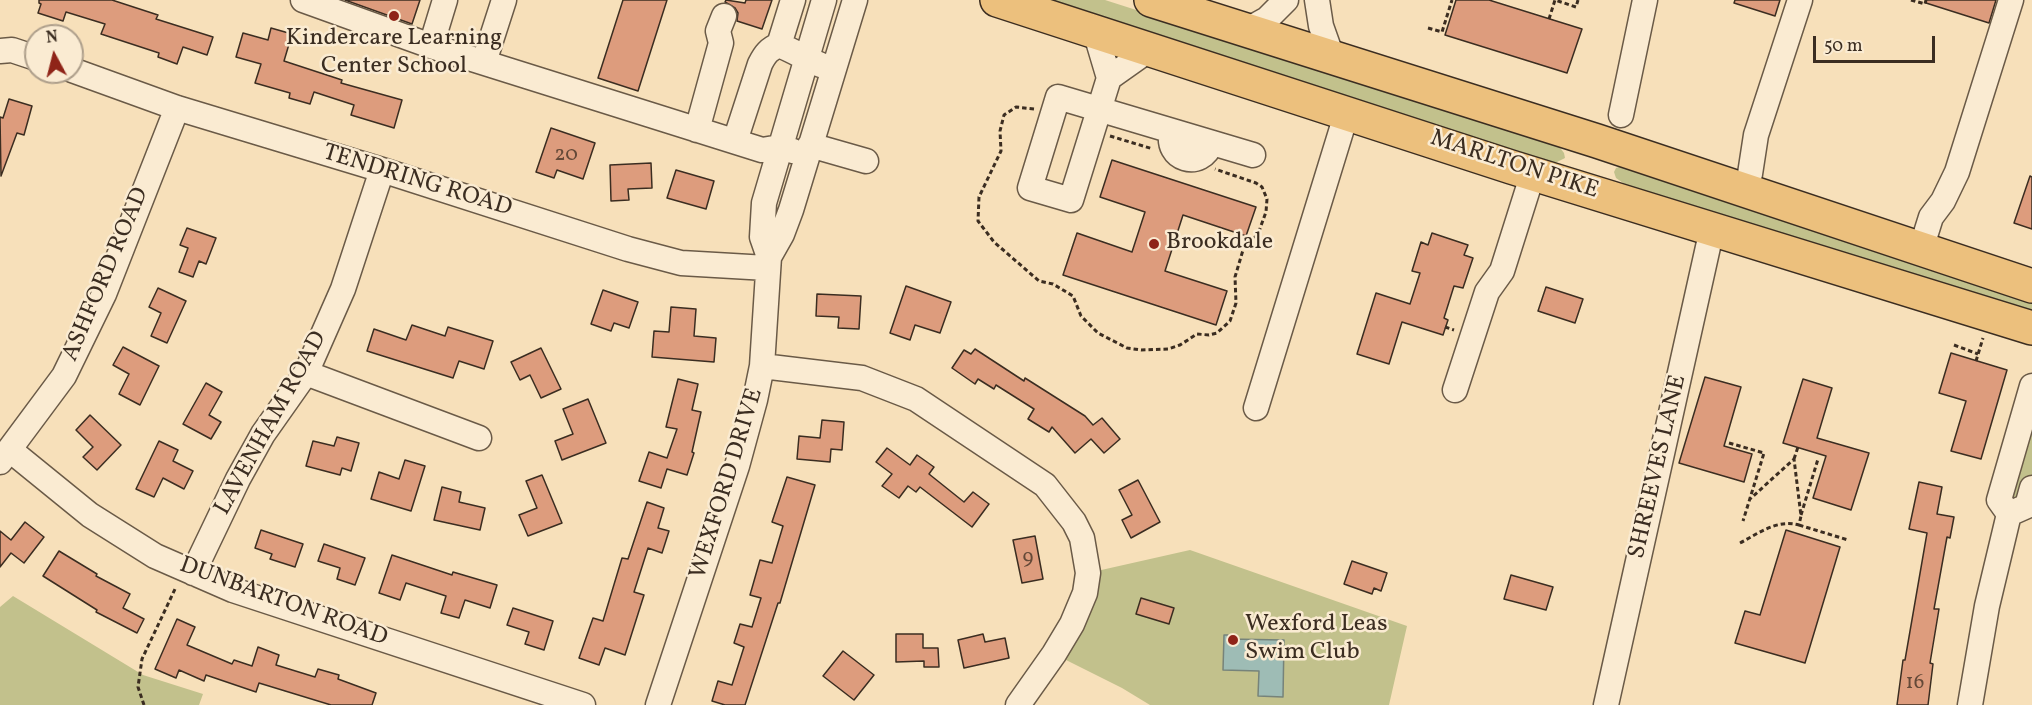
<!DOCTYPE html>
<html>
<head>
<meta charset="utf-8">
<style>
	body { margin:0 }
	#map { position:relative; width:2032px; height:705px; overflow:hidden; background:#f7e0ba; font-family:Vollkorn,serif }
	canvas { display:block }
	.north { position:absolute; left:24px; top:24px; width:60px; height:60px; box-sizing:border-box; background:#faebd2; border:2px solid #ae9f8b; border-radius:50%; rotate:353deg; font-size:16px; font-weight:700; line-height:24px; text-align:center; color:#3b2d21 }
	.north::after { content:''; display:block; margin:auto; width:21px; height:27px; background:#8f2418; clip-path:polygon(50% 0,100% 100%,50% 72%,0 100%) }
	.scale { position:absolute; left:1813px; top:36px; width:122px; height:27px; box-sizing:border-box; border:3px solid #3b2d21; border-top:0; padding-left:8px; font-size:18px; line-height:21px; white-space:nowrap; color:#3b2d21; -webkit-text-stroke:4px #faebd2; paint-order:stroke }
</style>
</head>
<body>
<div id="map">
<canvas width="2032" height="705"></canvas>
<div class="north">N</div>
<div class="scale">50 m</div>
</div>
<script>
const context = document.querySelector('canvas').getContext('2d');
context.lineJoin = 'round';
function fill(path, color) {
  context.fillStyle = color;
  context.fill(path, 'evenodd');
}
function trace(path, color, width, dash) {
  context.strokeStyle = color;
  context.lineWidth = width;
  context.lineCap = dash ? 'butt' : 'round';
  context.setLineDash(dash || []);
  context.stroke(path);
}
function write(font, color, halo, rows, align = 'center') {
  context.font = font + ' Vollkorn,serif';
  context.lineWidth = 5;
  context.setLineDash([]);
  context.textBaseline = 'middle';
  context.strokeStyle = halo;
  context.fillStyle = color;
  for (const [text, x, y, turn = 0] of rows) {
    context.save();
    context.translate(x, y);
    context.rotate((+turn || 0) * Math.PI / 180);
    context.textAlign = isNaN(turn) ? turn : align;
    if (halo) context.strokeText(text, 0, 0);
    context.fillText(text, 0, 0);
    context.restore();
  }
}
const green = new Path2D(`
	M1046 0H1105L1558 145 1564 153 1565 158 1555 163 1546 161Z
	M1622 166 2032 298V317L1626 185 1616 178 1614 172 1616 168Z
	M2032 386V488L2009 514 2006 473Z
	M1190 550 1407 626 1389 705H1150L1122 688 1054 654 1088 573Z
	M13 596 143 675 203 694 199 705H0V607Z`);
const water = new Path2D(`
	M1224 635H1228V639L1284 640 1283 697 1258 696 1259 671 1223 670Z`);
const building = new Path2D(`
	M39 0H112L158 15 156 19 213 37 207 55 183 47 177 64 158 57 159 53 101 34 105 24 66 12 63 21 38 13 41 4 39 3Z
	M345 0H420L412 24Z
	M623 0H667L638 91 598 78Z
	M726 0 745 3 746 0H772L762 29 737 21 738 13 735 8 725 2Z
	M1456 0H1489L1582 29 1567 73 1445 35Z
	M1735 0H1780L1775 16 1734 3Z
	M1926 0H1996L1989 23 1926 3Z
	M271 28 292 34 284 61 342 80 341 83 402 100 394 128 351 115 354 105 314 92 310 104 289 98 290 93 255 83 261 64 236 57 243 33 268 40Z
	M9 99 32 106 24 135 17 133 1 176 0 117 3 118Z
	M551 128 595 143 583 179 557 170 554 178 536 172Z
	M1112 160 1256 207 1246 236 1183 215 1165 271 1227 291 1216 325 1063 275 1077 233 1132 252 1145 212 1100 197Z
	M651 163 652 188 628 189 629 200 611 201 610 165Z
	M676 170 714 181 706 209 667 198Z
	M2030 176 2032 177V229L2014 223Z
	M187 228 216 238 206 264 199 261 193 277 179 272 188 248 180 245Z
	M1432 233 1468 245 1464 255 1473 258 1463 288 1454 286 1444 318 1448 320 1443 335 1402 322 1389 364 1357 354 1376 293 1410 304 1420 273 1412 271 1421 242 1428 245Z
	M906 286 951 302 940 333 915 325 910 340 890 333Z
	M1546 287 1583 299 1575 323 1538 311Z
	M158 288 186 301 167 343 151 336 161 313 149 307Z
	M603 290 638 302 629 328 614 323 611 331 591 324Z
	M817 294 861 296 859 329 838 328 839 317 816 316Z
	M671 307 696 309 694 336 716 338 714 362 652 357 654 331 669 332Z
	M412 325 445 336 448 327 493 341 484 369 459 361 453 378 367 351 374 329 406 340Z
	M123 347 159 366 140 405 119 394 129 374 113 365Z
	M541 348 561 389 541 398 530 375 520 380 511 362Z
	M975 349 1024 381 1025 378 1085 416 1093 425 1102 418 1120 439 1104 453 1091 439 1075 453 1052 427 1049 432 1028 419 1034 409 996 385 994 389 978 379 975 384 952 368 964 350 971 354Z
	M1951 353 2007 370 1981 459 1951 451 1966 401 1939 393Z
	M1705 377 1741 387 1724 446 1752 454 1744 482 1679 463Z
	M678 379 698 384 692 410 701 412 692 452 694 453 687 475 667 469 661 488 639 481 649 452 667 458 677 429 666 427Z
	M1803 379 1832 388 1817 438 1869 453 1851 510 1813 498 1826 456 1783 443Z
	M206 383 222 392 209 415 221 422 211 439 183 424Z
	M588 399 606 443 562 460 555 441 573 434 563 409Z
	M90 415 121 445 97 470 83 457 93 447 76 430Z
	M822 420 844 422 842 450 831 449 830 462 797 459 799 436 820 438Z
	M337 437 359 443 351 471 342 468 340 475 306 466 313 441 334 446Z
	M159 441 178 450 173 461 193 471 184 489 163 478 154 497 136 489Z
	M887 448 910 465 917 455 934 467 929 474 964 502 973 492 989 504 972 527 920 487 916 492 908 486 899 498 882 486 892 474 876 462Z
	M405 460 425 466 411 511 371 499 379 472 399 479Z
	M542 475 562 523 528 536 519 515 537 508 526 481Z
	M787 477 815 485 780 603H778L745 705H725L712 701 718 681 732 685 744 647 734 643 740 624 752 627 761 598 750 595 760 560 772 563 783 526 772 522Z
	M1138 480 1160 522 1131 538 1122 520 1132 515 1119 490Z
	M1919 482 1942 487 1937 514 1954 517 1950 538 1947 537 1934 609H1939L1930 663 1933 664 1928 705H1897L1903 660H1905L1927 533 1909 529Z
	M442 487 461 492 459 502 485 508 480 530 434 520Z
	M647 502 664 508 658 528 669 531 662 553 648 548 634 592 644 595 625 655 605 648 599 665 579 658 593 618 603 621 622 558 628 559Z
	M25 522 44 537 24 563 11 553 0 567V531L11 540Z
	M261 530 303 544 295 567 270 559 272 554 255 548Z
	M1786 530 1840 547 1805 663 1735 643 1745 611 1760 615Z
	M1035 536 1043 579 1022 583 1013 540Z
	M324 544 365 558 355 585 337 579 340 568 318 561Z
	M59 551 97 574 96 576 130 594 123 608 144 619 137 633 96 612 97 610 43 576Z
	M392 555 452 575 453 572 497 585 490 608 465 600 459 618 441 613 446 596 406 583 400 600 379 593Z
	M1352 561 1387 573 1381 591 1374 588 1372 594 1344 584Z
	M1511 575 1553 587 1546 610 1504 599Z
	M1141 598 1174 608 1169 624 1136 614Z
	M513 608 553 621 544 650 525 644 529 632 507 625Z
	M177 619 195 627 187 645 232 664 234 660 252 666 258 647 279 655 276 665 315 677 318 669 339 675 338 679 376 693 372 705H331L259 683 256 692 206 675 204 681 179 670 176 678 155 669Z
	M896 634H923V648H938L939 667H924V661L896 662Z
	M983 634 985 642 1005 638 1009 658 964 668 958 640Z
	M843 651 874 675 854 700 823 676Z`);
const path = new Path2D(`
	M1911 0 1925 4 1926 0
	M1549 19 1555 0 1576 7 1578 0
	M1428 28 1442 32 1452 0
	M1034 109 1016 107 1004 115 1000 131 1001 151 979 197 978 221 994 242 1039 281 1053 284 1073 296 1081 316 1098 333 1127 348 1141 350 1168 349 1180 345 1197 334 1209 335 1217 333 1230 321 1236 303 1235 277 1243 250 1258 234 1266 212 1267 199 1262 187 1256 183 1215 169
	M1110 136 1153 149
	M1445 327 1454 330
	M1954 345 1978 354
	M1976 361 1983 338
	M1729 443 1764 453 1743 521
	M1794 459 1798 447
	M1801 515 1818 459
	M1799 525 1848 540
	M1740 543C1759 533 1777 519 1799 525L1801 516 1794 459 1750 499
	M144 705 138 687 142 659 176 587`);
const minor = new Path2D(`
	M303 0 431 46
	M445 0 431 46 762 150 780 147 793 151
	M824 0 764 203 762 237 769 257 782 234 791 210 855 0
	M1317 0 1321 26 1332 57
	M1247 30 1267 19 1286 0
	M1095 31 1109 78 1150 49
	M779 45 793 0
	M0 51 12 50 36 58
	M484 62 504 0
	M72 70 177 108 382 170 628 249 681 263 767 268
	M1109 78 1071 200 1030 188 1058 97C1123 116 1188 136 1253 155
	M1621 115 1645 0
	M697 130 721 43 718 31 724 16
	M1172 131C1164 160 1202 171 1211 143
	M735 141 760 64C765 54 769 49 779 45 794 51 806 59 821 65
	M810 145 866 161
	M1745 190 1750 174 1756 135 1800 0
	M1921 249 1931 217 1943 201 1957 172 2011 0
	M762 366 862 378 916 399 1045 485 1074 522 1082 538 1088 573 1085 593 1072 624 1054 654 1018 705
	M306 373 479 438
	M1455 390 1487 292 1502 271 1533 173
	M1256 408 1347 112
	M10 450 90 515 155 556 233 590 583 705
	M0 462 64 376 104 294 177 108
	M2009 514 1999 500 2032 386
	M2009 514 2027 506 2032 488
	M193 573 238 479 263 434 306 373 343 289 382 170
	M658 705 737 466 755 400 762 366 769 257
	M1606 705 1712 229
	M1970 705 1987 606 2009 514`);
const highway = new Path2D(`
	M997 0 1511 167 2032 328
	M1151 0 1597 141 2032 286`);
const markers = [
	[394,16,6,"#8f2418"],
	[1154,244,6,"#8f2418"],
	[1233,640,6,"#8f2418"]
];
const numberNames = [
	["20",566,156],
	["9",1028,559],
	["16",1915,684]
];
const poiNames = [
	["Kindercare Learning",394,40,"center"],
	["Center School",394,68,"center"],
	["Brookdale",1166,244],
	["Wexford Leas",1245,626],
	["Swim Club",1245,654]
];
const streetNames = [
	["MARLTON PIKE",1514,166,18],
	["TENDRING ROAD",417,182,17],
	["ASHFORD ROAD",107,275,-67],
	["LAVENHAM ROAD",272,424,-61],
	["SHREEVES LANE",1659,467,-77],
	["WEXFORD DRIVE",728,484,-73],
	["DUNBARTON ROAD",283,603,20]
];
fill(green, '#c2c18c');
fill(water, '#9ebcb5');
trace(water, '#76837a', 1.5);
fill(building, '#dd9c7d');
trace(building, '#3b2d21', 1.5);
trace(minor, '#6a5a47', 27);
trace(highway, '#3b2d21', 36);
trace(path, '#3b2d21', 3, [4.5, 3]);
trace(minor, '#faebd2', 24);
trace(highway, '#ecc07d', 33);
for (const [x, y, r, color] of markers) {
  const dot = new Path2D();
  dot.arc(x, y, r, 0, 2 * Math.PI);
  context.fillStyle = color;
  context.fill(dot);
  trace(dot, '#faebd2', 2);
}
write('21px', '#644938', null, numberNames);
write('24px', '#3b2d21', '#faebd2', poiNames, 'left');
write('24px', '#3b2d21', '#faebd2', streetNames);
</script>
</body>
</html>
